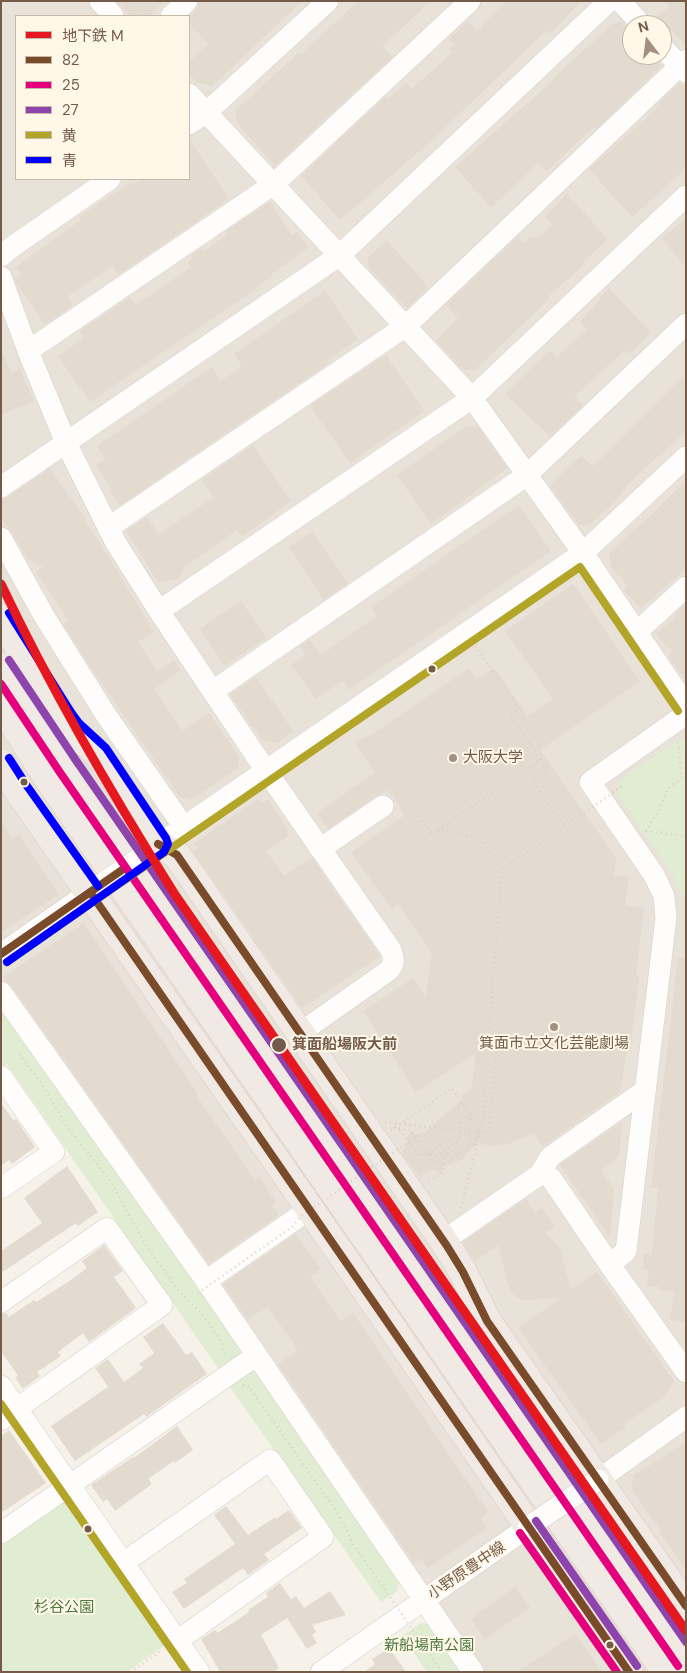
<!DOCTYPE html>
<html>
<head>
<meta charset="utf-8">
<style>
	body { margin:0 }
	#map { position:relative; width:687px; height:1673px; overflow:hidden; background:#f6f2e9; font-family:"DM Sans","Noto Sans JP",sans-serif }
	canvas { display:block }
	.frame { position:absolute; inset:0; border:2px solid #745b49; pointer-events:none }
	.legend { position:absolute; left:15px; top:15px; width:175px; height:165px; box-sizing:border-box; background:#fff8e9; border:1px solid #c7b9a9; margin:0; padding:6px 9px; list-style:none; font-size:15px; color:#745b49 }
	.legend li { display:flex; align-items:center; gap:10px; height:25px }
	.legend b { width:25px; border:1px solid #c7b9a9 }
	.north { position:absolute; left:622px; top:15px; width:50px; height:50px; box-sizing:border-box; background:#fff8e9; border:1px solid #c7b9a9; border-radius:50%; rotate:345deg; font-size:14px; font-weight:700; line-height:20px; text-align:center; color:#745b49 }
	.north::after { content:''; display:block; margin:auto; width:18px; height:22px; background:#a29081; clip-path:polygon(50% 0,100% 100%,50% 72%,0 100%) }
</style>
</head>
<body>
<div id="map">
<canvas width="687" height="1673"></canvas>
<div class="frame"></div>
<ul class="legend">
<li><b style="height:6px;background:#e5171f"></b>地下鉄 M</li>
<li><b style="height:6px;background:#7a4b2a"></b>82</li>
<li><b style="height:6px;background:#e5007d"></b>25</li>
<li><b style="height:6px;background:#8e44ad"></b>27</li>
<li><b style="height:6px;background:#b3a528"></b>黄</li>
<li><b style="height:6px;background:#00f"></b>青</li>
</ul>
<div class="north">N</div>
</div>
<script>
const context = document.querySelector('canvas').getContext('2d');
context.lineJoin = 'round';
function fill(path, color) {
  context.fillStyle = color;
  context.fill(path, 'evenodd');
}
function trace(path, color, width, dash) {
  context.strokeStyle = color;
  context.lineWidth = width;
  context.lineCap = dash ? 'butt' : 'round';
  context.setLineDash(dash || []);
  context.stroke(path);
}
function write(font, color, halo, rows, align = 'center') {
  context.font = font + ' "DM Sans","Noto Sans JP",sans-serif';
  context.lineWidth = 4;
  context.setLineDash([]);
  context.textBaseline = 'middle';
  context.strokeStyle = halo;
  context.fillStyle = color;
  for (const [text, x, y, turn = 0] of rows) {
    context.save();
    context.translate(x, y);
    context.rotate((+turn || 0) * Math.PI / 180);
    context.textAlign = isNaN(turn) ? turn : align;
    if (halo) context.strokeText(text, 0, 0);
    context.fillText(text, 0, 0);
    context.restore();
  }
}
const industrial = new Path2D(`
	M1 1H686V1672H473L1 992ZM16 16H189V179H16ZM632 25H662V55H632Z`);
const green = new Path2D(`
	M681 739H686V895L680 894 673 875 617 794 622 778Z
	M1 1008 241 1348 240 1357 220 1371 7 1064 1 1067Z
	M247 1369 257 1371 401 1578 397 1591 381 1602 227 1383Z
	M58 1501 67 1503 165 1645 127 1672H1V1540Z
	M421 1623 433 1624 465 1672H427L402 1636Z`);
const building = new Path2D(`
	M117 1H164L149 16H131Z
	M199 1H302L212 86 196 82 189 73V62L209 44 189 23V16L196 10Z
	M358 1H431L382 46 392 57 275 166 237 123 236 110 300 52 302 54Z
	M506 1H581L550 34 547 30 433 139 340 220 301 176 385 97 387 99 406 83 412 89 453 52 450 49 454 45 449 39 467 21 477 31Z
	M665 1H686V45L658 16 670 6Z
	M622 22 632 33V55H653L662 65 596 129 594 127 546 171 538 163 491 207 455 167 553 81 551 80 614 23Z
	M680 83 686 86V168L632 217 589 169 661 105 659 103Z
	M189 139 229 199 118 275 113 266 68 296 72 306 45 324 17 284 15 279 21 275 16 267 81 220 79 217 131 182 133 185 142 179H189Z
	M567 194 608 239 583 262 585 264 548 296 550 298 475 370H464L436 341 458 318 446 305 518 237 524 243 531 237H539L553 225 545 217Z
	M270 202 292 235 297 232 308 248 272 273 273 275 247 295 90 402 58 356 84 338 80 331 130 297 136 305 191 267 188 262 193 259 191 256 202 248 204 251 228 234 226 231Z
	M686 218V268L662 239Z
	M387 240 428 287 407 308 368 268V258Z
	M609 288 651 333 629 354 625 350 574 396 583 405 550 436 505 394 550 351 557 357 587 329 580 322Z
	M325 291 358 339 327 361 329 363 120 505 110 491 112 489 96 466 106 459 97 446 212 367 221 381 242 366 234 354Z
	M1 349 11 373 20 369 34 401 1 415Z
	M386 355 424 411 350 463 310 406Z
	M686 374V431L644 469 621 492 623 493 589 525H579L550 486 581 456 593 466Z
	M467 426 478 427 507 468 431 524 397 475Z
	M253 445 291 501 242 537 237 530 183 568 184 570 177 579 158 582 126 531 147 517 159 534 214 497 201 480Z
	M50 468 86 520 85 521 117 570 154 632 138 642 157 671 174 660 181 670 154 689 183 731 209 713 239 757 238 768 191 800 180 797 89 665 64 624 69 621 36 572 43 567 27 558 12 532 7 527 1 517V499L8 497Z
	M686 481V569L641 608 624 591 627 586 612 568 609 553 644 522Z
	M519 505 551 551 349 690 342 681 316 699 291 665 306 654 300 646 310 640 321 655 377 616 371 607Z
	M312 532 348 583 324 600 289 547Z
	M573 584 640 681 540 750 616 858 614 875 629 877 625 906 644 908 636 976 639 977 630 1049 627 1048 620 1092 543 1146 534 1133 508 1144 491 1146 477 1143 476 1147H472L463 1159 443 1167 440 1174 432 1169 420 1178 402 1154 410 1132 421 1135 427 1131 463 1099 461 1096 472 1088 476 1053 416 1092 363 1011 413 978 426 998 432 953 398 904 391 909 351 852 405 815 388 790 376 796 328 829 317 813 375 773 355 743 366 736 367 738 469 668 477 679 494 668 528 716 553 699 505 631Z
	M241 601 266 638 225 666 200 629Z
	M686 604V681L668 656 673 652 656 634 676 617 674 615Z
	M256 677 293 731 277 743 262 740 230 694Z
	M258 799 261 803 268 799 289 830 286 832 289 836 266 851 284 876 312 858 380 956 302 1008 193 851 198 848 195 843Z
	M1 822 13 839 19 835 59 894 1 933Z
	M84 923 159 1035 198 1094 196 1095 255 1180 259 1177 276 1202 272 1205 279 1215 209 1264 11 985 3 977Z
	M678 958H686V1322L670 1320 674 1292 659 1290 660 1287 647 1286 649 1272 643 1269 644 1254 652 1255 658 1188H651Z
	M1 1103 14 1121 16 1119 35 1147 12 1164 9 1160 1 1166Z
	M622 1122 619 1157 601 1170 614 1189 610 1238 560 1165Z
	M67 1166 98 1212 78 1226 76 1223 1 1273V1251L42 1223 24 1198Z
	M526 1199 535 1212 542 1207 555 1226 545 1233 559 1246 571 1290 597 1272 674 1381 664 1397 624 1424 626 1427 601 1444 518 1328 561 1298 525 1300 517 1297 510 1292 498 1245 475 1261 463 1242Z
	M296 1234 321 1269 310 1277 341 1321 353 1313 488 1512 480 1518 487 1528 428 1568 421 1558 414 1563 278 1364 298 1350 267 1306 248 1320 223 1284Z
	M104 1245 123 1271 114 1277 136 1308 89 1342 83 1333 58 1352 61 1356 37 1372 40 1376 23 1389 15 1377 18 1376 1 1351V1314L6 1313 9 1317 34 1300 36 1302 68 1282 87 1268 82 1261Z
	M163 1323 186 1355 192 1352 207 1374 146 1417 144 1414 75 1461 51 1426 108 1387 95 1368 108 1359 124 1382 143 1368 139 1364 154 1353 143 1337Z
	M177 1426 193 1450 175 1463 174 1461 148 1479 152 1484 115 1511 107 1499 103 1502 91 1485 133 1457 134 1458Z
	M9 1430 46 1483 1 1513V1436Z
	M686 1442V1570L659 1532 661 1531 632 1490 633 1476Z
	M226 1506 248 1535 275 1517 276 1519 289 1510 302 1528 264 1554 269 1560 248 1575 243 1568 184 1609 172 1592 187 1583 184 1579 235 1544 214 1515Z
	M280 1583 291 1599 296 1596 304 1608 330 1591 346 1615 312 1625 316 1632 312 1635 317 1643 307 1649 287 1618 261 1635 279 1668 273 1672H220L201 1639 215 1630 217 1633 239 1619 249 1612 248 1610 268 1597 266 1593Z
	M515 1587 530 1607 485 1639 471 1619Z
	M576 1634 602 1672H517Z
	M389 1648 406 1672H364L375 1664 372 1659Z`);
const path = new Path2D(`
	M541 759 548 769 532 780 565 826
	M407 800 432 835 438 830 482 839 502 869 489 1030 499 1031 488 1139
	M438 830 541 759 510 716 519 709 475 646
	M645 831 658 813 667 790 681 778 679 748 677 742
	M646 831 686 836
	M502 869 584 813
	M19 1054 42 1084 68 1128 110 1180 144 1242 178 1290 196 1308 211 1326 222 1344 225 1356
	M466 1102 481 1093 493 1094
	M385 1122 478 1133
	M482 1127 487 1093
	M394 1128 411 1130 426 1152H430L453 1138 460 1136 462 1117 470 1118 469 1138H479
	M391 1130 452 1088 479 1128 478 1139 443 1165V1172L426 1183
	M400 1130 419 1156 423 1153 437 1156 460 1140V1136
	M429 1155 434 1163 448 1153
	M461 1208 478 1141
	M243 1385 249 1387 337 1512 353 1544
	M130 1672 162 1650`);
const minor = new Path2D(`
	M100 1 113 16
	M620 1 642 25
	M171 16 187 1
	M662 47 686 72
	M189 94 472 398 583 553 686 705
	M189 124 207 112 328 1
	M1 256 12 247 110 179
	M1 277 28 351 66 443 116 543 159 611 256 756 391 950C394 959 395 964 388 971L300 1033
	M28 351 274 184 470 1
	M1 487 340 255 609 1
	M108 528 406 326 686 60
	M1 538 44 616 106 715 184 827
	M159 611 472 398 686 196
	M637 632 686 587
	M213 691 527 475 686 324
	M320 849 383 806
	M149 851 583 553 686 457
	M1 954 101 884
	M1 992 206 1281 473 1672
	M1 1076 54 1152 1 1188
	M540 1174 550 1157 644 1091
	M443 1241 533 1179C540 1174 544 1173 551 1178L610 1265 686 1372
	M610 1265 626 1251 666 918 664 896 654 875 590 782 686 714
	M206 1281 310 1209
	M1 1302 107 1228 162 1305 1 1420
	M1 1386 199 1672
	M598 1480 686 1417
	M1 1533 257 1355
	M123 1563 270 1460 323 1537 177 1641
	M321 1672 528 1527`);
const highway = new Path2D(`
	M1 618 63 718 72 730 98 754 158 844 177 855 447 1246 463 1272 487 1321 686 1606
	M1 666 67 765 686 1660
	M1 704 47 777 666 1672
	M1 763 19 792 310 1209 629 1672`);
const pathBridge = new Path2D(`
	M584 813 624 785
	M478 1133 481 1134 482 1127
	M198 1293 292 1227 301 1216 466 1102
	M574 1475 576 1468
	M353 1544 442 1672`);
const minorBridge = new Path2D(`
	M103 883 144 855
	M528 1527 598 1480`);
const bus1 = new Path2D(`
	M158 844 177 855 447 1246 463 1272 487 1321 686 1606
	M90 892 629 1672
	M1 954 122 870`);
const bus2 = new Path2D(`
	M1 684 59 771 678 1666
	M520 1533 617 1672`);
const bus3 = new Path2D(`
	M9 660 75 759 686 1642
	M536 1521 637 1666`);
const bus4 = new Path2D(`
	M7 962C197 829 389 699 580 567L678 711
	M1 1404 187 1672`);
const bus5 = new Path2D(`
	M9 758 27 786 98 886
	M7 962 164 852 168 844 166 838 106 748 79 723 71 712 9 613`);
const metro1 = new Path2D(`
	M1 584C52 691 111 793 174 893L686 1631`);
const markers = [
	[432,669,4.5,"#745b49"],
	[453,758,5,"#a29081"],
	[24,782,4.5,"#745b49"],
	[554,1027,5,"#a29081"],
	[279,1045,8,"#745b49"],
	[88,1529,4.5,"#745b49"],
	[610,1645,4.5,"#745b49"]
];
const poiNames = [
	["大阪大学",463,758],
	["箕面市立文化芸能劇場",554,1044,"center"]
];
const stopNames = [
	["箕面船場阪大前",292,1045]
];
const streetNames = [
	["小野原豊中線",467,1571,-34]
];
const parkNames = [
	["杉谷公園",64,1608],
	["新船場南公園",429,1646]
];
fill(industrial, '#e9e2d9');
fill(green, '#e1edd3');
fill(building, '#e3dad0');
trace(minor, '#d4cec6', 22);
trace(highway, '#d5cdc5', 29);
trace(path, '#d8d0c9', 2.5, [1, 4]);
trace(minor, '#fefdfc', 21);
trace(highway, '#f1e9e3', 28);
trace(minorBridge, '#d4cec6', 22, []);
trace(pathBridge, '#d8d0c9', 2.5, [1, 4]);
trace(minorBridge, '#fefdfc', 21);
trace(bus1, '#7a4b2a', 8);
trace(bus2, '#e5007d', 8);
trace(bus3, '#8e44ad', 8);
trace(bus4, '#b3a528', 8);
trace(bus5, '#00f', 8);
trace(metro1, '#e5171f', 9);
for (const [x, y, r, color] of markers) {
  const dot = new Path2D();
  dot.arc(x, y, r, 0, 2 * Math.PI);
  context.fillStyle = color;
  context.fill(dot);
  trace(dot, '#fff8e9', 2);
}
write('15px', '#745b49', '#fff8e9', poiNames, 'left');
write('bold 15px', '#745b49', '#fff8e9', stopNames, 'left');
write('15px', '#745b49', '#fff8e9', streetNames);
write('15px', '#4e7941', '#fff8e9', parkNames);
</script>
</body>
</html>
